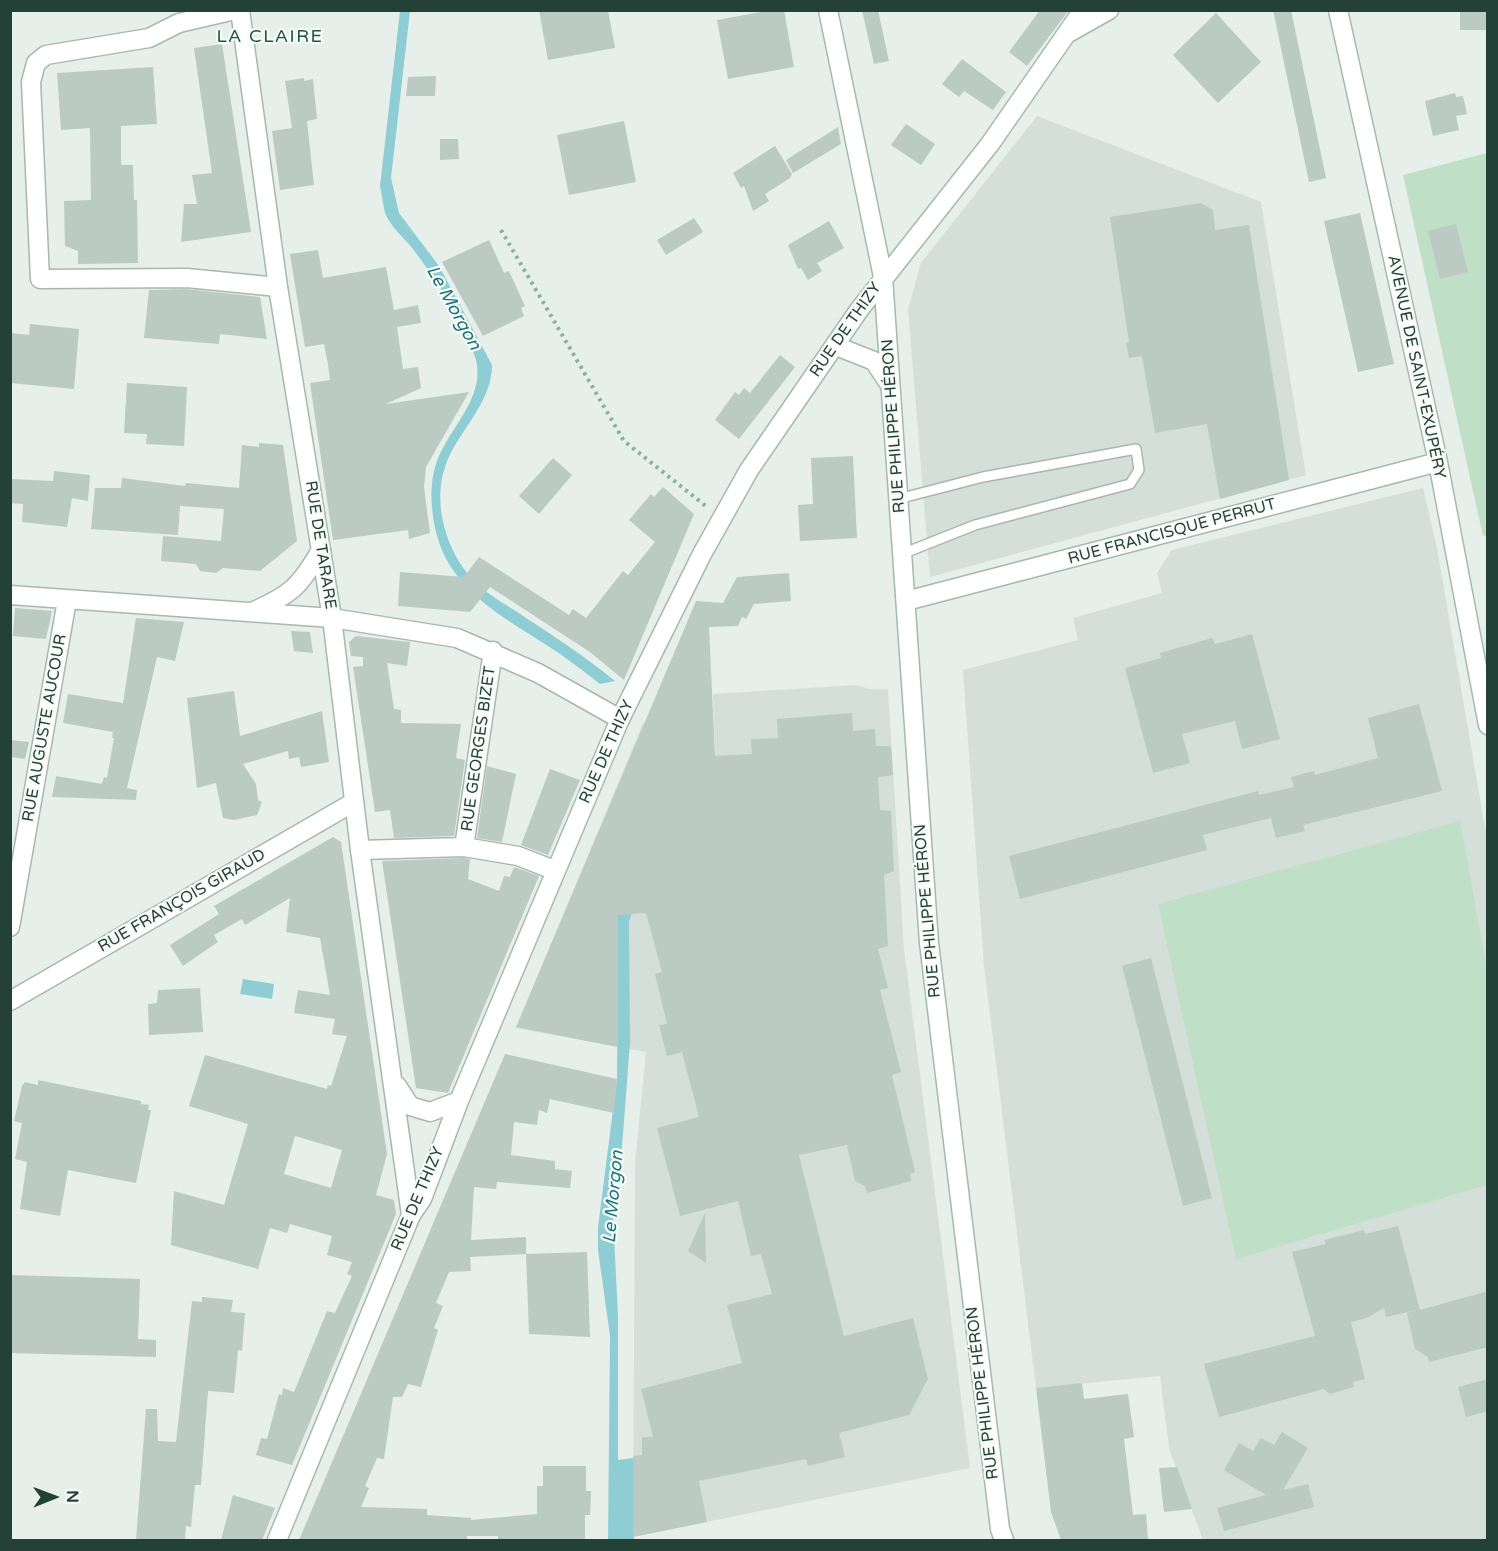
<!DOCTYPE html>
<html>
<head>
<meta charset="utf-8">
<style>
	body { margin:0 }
	#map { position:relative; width:1498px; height:1551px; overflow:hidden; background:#e6efea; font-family:"Varela Round",sans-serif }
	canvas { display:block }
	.frame { position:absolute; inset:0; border:12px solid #244138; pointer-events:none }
	.north { position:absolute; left:24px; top:1467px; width:60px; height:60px; -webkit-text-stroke:4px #f6fbf8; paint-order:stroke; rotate:89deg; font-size:16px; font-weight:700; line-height:24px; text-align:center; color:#244138 }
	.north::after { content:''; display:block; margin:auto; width:21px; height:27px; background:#244138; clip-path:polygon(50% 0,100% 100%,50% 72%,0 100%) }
</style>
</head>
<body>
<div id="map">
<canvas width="1498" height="1551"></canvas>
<div class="frame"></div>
<div class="north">N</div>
</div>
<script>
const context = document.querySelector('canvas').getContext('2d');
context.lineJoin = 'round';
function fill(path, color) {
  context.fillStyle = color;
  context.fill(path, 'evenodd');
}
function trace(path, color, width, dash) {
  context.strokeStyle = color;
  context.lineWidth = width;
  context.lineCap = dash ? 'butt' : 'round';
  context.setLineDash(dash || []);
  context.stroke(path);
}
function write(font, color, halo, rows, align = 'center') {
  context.font = font + ' "Varela Round",sans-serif';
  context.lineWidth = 4.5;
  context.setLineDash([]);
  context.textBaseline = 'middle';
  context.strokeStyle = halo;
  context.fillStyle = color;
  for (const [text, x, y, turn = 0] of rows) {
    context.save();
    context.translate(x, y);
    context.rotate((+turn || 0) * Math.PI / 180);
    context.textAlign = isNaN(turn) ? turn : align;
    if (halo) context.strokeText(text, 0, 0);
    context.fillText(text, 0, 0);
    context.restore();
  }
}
const built = new Path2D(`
	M1037 116 1261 202 1306 475 930 577 908 309 921 263Z
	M1423 488 1437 548 1487 840V1540H1203L1169 1448 1160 1376 1036 1388 984 966 963 670 1078 640 1073 618 1162 593 1157 573 1172 550Z
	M856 685 870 689H888L904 949 970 1468 633 1537 635 1163 646 1052 516 1028 643 723 715 750 713 694Z`);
const green = new Path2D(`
	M1487 153 1488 535 1483 536 1403 175Z
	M1460 821 1487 970V1185L1236 1259 1158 904Z`);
const water = new Path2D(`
	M400 11H410L391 178 399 213 439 266 492 365C492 405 456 432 445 467 432 505 447 553 474 581 489 596 509 606 526 618 557 638 587 658 615 681L600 684C582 670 564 656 545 644 489 608 438 582 432 507 430 487 433 464 444 446 459 419 484 392 476 360 465 320 437 282 413 249 405 239 390 226 385 213 383 205 382 195 380 186Z
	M635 901 629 922 630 1043 622 1147 613 1215 618 1317V1460L634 1458V1540H608L610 1336 598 1250V1227L617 1079 618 915Z
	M243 979 274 984 272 999 240 994Z`);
const building = new Path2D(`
	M539 10H608L615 48 548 60Z
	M772 10H784L794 67 728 79 717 20Z
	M862 10H878L889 61 874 64Z
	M1040 10H1069L1027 66 1009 52Z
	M1273 10H1291L1326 178 1309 182Z
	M1460 10H1486V30H1460Z
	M1216 13 1261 62 1218 103 1173 55Z
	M222 44 251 232 181 242 184 204H197L192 175 212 173 194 48Z
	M962 59 1006 92 993 110 964 91 959 97 942 84Z
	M153 67 157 124 121 126V165H133L134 200H137L138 263 78 264V251L65 246 64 201 91 200 90 128 61 130 57 73Z
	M436 76 435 96H406L408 77Z
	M304 78V81L313 79 317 119 307 121 314 185 280 190 272 131 292 128 285 81Z
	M1455 93 1456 97 1463 96 1467 114 1456 116 1459 130 1433 136 1425 101Z
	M624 121 636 182 569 195 557 135Z
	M906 124 935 144 921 165 891 145Z
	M838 127 841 144 793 173 786 160Z
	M440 139H458L459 159 440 160Z
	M775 146 792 174 790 178 765 194 769 201 753 211 744 186 741 188 733 173Z
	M1201 203 1213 210 1215 230 1249 225 1289 480 1220 499 1207 424 1155 433 1142 356 1129 358 1126 343 1129 342 1110 217Z
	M1360 213 1394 364 1358 372 1324 221Z
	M694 218 703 232 666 255 657 240Z
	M829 221 844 248 817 263 822 271 808 280 801 268 798 269 788 245Z
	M1456 224 1468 272 1440 279 1428 231Z
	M489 240 504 273 509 271 525 306 521 308 524 316 483 336 442 262Z
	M318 250 323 278 386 267 394 310 418 305 421 323 397 327 403 369 418 367 421 388 386 404 469 392 426 467 424 487 430 533 409 539 408 530 333 540 310 383 330 380 328 364 324 344 305 347 290 254Z
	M186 289 260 297 267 339 220 334 219 344 144 338 149 290Z
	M30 324 79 329 74 389 10 383V333L29 335Z
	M780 355 795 367 739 439 715 420 735 392 739 395 744 388 750 393Z
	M127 383 187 387 184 446 146 444 147 434 124 433Z
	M259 443 283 445 297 541 260 571 223 568 216 573 200 571 196 564 161 561 163 536 221 541 224 509 180 506 178 535 91 529 95 488H121L122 478 185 486 186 483 239 488 242 445 259 447Z
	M853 456 857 538 800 541 798 505 813 504 811 458Z
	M553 458 572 475 539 514 519 496Z
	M54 471 90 475 88 501 72 498 67 527 22 522 23 504 10 503V479L53 481Z
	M663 487 694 514 624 680 590 652 490 587 470 612 398 606 400 572 464 577 479 557 569 615 573 609 586 618 623 571 628 575 655 542 629 520 651 494 654 497Z
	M789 573 791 601 754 604 746 619 742 617 738 626 709 627 715 756 752 754 751 739 778 738 777 719 852 713 853 731 875 729 876 746H891L893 775 878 777 880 810 891 811 894 871 884 875 888 946 878 949 888 988 880 990 901 1072 892 1075 915 1172 910 1174 911 1181 867 1193 865 1186 855 1181 847 1145 799 1155 844 1336 913 1318 928 1379 909 1415 839 1433 845 1457 808 1466 806 1459 699 1481 707 1522 633 1537V1456L642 1455V1437H653L641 1389 742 1363 727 1305 772 1294 761 1254 751 1256 738 1201 680 1216 657 1128 699 1117 682 1052 667 1056 659 1025 667 1024 655 974 662 972 646 913 618 915V1047L516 1027 696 601 723 603 737 577Z
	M15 608 52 611 46 639 13 636Z
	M136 618 184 622 175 661 157 657 127 788 137 790 136 800 52 797 56 776 102 784 104 777 107 778 114 738H112L113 732 63 723 68 694 123 703Z
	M291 631 310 632 313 653 294 651Z
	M1252 634 1280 739 1242 749 1235 721 1182 734 1190 763 1153 773 1125 668 1161 658 1160 653 1212 638 1215 644Z
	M356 636 410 642 407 666 387 663 394 709 401 710V723L461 724 456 758 465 760 454 836 394 838 390 810 375 812 353 667 363 666V657L351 656 349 642Z
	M234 691 240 736 322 711 329 762 301 767 299 757 289 759 288 751 243 764 256 784 258 800 262 802 257 815 234 820 223 818 216 783 197 788 187 698Z
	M1419 704 1442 791 1303 825 1305 831 1276 838 1271 818 1203 835 1207 850 1020 899 1009 856 1258 791 1259 795 1294 787 1291 777 1314 771 1315 775 1378 758 1368 718Z
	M10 740 29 742 25 759 10 757Z
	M487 766 516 774 502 842 477 838Z
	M550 769 580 780 548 855 521 845Z
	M333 837 341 842 387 1154 376 1195 394 1200 396 1214 292 1465 256 1455 261 1438 267 1439 279 1394 282 1395 283 1388 294 1392 327 1311 335 1313 352 1276 347 1274 352 1262 327 1255 332 1236 290 1224 287 1233 270 1228 258 1269 171 1245 174 1191 224 1205 248 1124 189 1106 205 1055 327 1089 328 1085 331 1086 347 1036 332 1034 335 1019 294 1013 298 990 330 995 320 938 286 932 290 898 245 925 242 919 214 935 218 942 183 966 170 945 219 914 214 906ZM295 1136 342 1150 331 1188 284 1174Z
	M463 858 470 859 468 879 499 891 504 876 510 877 514 867 539 876 448 1093 416 1088 382 861Z
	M1151 958 1212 1198 1183 1206 1122 966Z
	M200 988 203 1032 149 1035 148 1004 157 1003 158 990Z
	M505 1054 617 1079 614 1113 550 1099 547 1113 539 1110 537 1125 514 1122 511 1155 555 1161V1169L572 1171 570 1188 497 1182 496 1189 474 1187 471 1240 526 1237V1254L470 1257 471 1271 449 1272 436 1303 443 1306 434 1328 438 1330 421 1387 408 1384 402 1397H393L384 1459 377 1458 365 1486 369 1488 361 1507 427 1509V1515L471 1518V1520L537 1514V1486H543V1466H586V1491H591L590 1515H585V1540H498V1536H467V1540H299Z
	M38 1080 141 1101V1104L149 1105 148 1110H151L136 1183 68 1170 60 1216 20 1209 27 1162 15 1159 22 1123 14 1121 22 1086 25 1082 38 1085Z
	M705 1213 706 1263 688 1251Z
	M1398 1226 1420 1310 1488 1291V1347L1429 1362 1428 1357 1415 1349 1407 1313 1417 1310 1386 1317 1384 1308 1367 1318 1351 1322 1365 1379 1353 1382 1354 1387 1330 1394 1324 1389 1219 1417 1204 1364 1315 1336 1292 1252 1326 1244 1324 1240 1364 1230 1365 1234Z
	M587 1252 590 1337 529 1334 526 1254Z
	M10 1275 140 1279 138 1339 156 1340V1357L10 1353Z
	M202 1297 233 1300 231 1312 245 1313 242 1351 238 1350 234 1393 208 1391 201 1485H195L191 1527 186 1526 185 1540H136L146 1409H157L158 1441 176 1442 192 1301 202 1302Z
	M1488 1379V1411L1466 1417 1458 1387Z
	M1082 1383 1084 1399 1128 1394 1134 1437 1124 1439 1133 1515 1146 1514 1148 1540H1061L1051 1512 1036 1388Z
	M1282 1432 1308 1448 1283 1490 1308 1484 1314 1507 1224 1531 1217 1508 1266 1495 1224 1470 1239 1443 1253 1451 1261 1438 1274 1445Z
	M1177 1467 1192 1509 1164 1512 1159 1468Z
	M233 1495 275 1508 262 1540H221Z`);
const path = new Path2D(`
	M501 230 624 441 707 507`);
const lane = new Path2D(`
	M898 499 983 477 1136 449 1139 470 1130 484 975 525 902 554`);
const street = new Path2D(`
	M235 10 179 23 149 38 46 55 36 63 31 82 40 279 187 278 278 287
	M10 595 332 618 457 638 538 673 620 719
	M254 611C292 594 300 586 321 550
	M464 847 493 651
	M360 850 464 847 518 856 554 870
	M10 927 67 600
	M10 1001 354 802`);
const secondary = new Path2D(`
	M240 10 278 287 332 618 360 850 411 1215
	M828 10 883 277 929 943 1000 1529 1004 1540
	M1338 10 1438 462 1488 725
	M1070 32 1109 10
	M836 346 874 361 890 385
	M906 601 1438 462
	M397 1086 410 1106 430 1112 459 1101
	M277 1540 411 1215 422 1199 459 1101 620 719 702 554 749 470 859 310 990 144 1083 10`);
const streetNames = [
	["RUE DE THIZY",846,330,-55],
	["AVENUE DE SAINT-EXUPÉRY",1416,367,78],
	["RUE PHILIPPE HÉRON",894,426,-94],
	["RUE FRANCISQUE PERRUT",1172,532,-15],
	["RUE DE TARARE",320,545,81],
	["RUE AUGUSTE AUCOUR",45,728,-80],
	["RUE GEORGES BIZET",479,749,-82],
	["RUE DE THIZY",607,752,-66],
	["RUE FRANÇOIS GIRAUD",182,901,-30],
	["RUE PHILIPPE HÉRON",928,911,-95],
	["RUE DE THIZY",418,1199,-67],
	["RUE PHILIPPE HÉRON",983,1393,-97]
];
const neighbourhoodNames = [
	["LA CLAIRE",270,37]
];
const waterNames = [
	["Le Morgon",453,308,61],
	["Le Morgon",614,1197,-85]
];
fill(built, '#d4dfd9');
fill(green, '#bfdfc6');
fill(water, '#8ecdd3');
fill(building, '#bbcac3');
trace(lane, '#a8b7b1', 12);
trace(street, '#a8b7b1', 21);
trace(secondary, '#a4bab1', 21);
trace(path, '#86b2a2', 4, [3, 4.5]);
trace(lane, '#fff', 9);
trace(street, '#fff', 18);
trace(secondary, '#fff', 18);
write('16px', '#244138', '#f6fbf8', streetNames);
context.letterSpacing = '1.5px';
write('18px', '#1f5444', '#f6fbf8', neighbourhoodNames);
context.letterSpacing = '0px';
write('italic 18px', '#1d747e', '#f6fbf8', waterNames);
</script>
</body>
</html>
